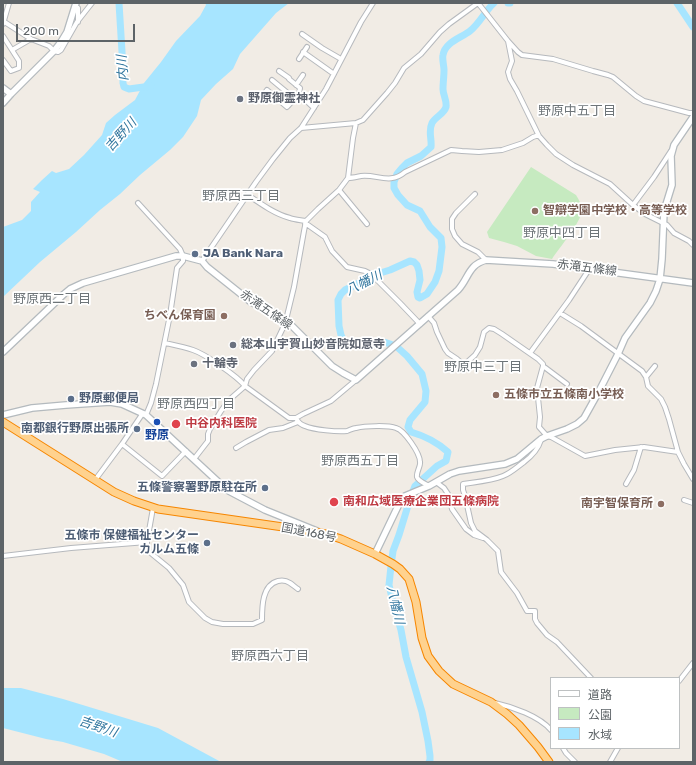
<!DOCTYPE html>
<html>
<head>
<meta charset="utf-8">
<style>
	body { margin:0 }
	#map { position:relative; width:696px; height:765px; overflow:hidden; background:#f1ece5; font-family:Rubik,"Noto Sans JP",sans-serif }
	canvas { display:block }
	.frame { position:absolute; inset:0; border:4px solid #5d6367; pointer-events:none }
	.legend { position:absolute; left:550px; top:677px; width:130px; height:72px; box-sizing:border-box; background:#fff; border:1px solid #bec1c2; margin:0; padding:5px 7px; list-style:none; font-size:12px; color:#5d6367 }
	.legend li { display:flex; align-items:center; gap:8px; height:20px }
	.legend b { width:20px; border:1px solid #bec1c2 }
	.scale { position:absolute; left:16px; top:24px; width:119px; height:18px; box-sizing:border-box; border:2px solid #5d6367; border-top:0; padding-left:5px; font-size:12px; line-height:14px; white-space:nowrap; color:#5d6367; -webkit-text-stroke:3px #fff; paint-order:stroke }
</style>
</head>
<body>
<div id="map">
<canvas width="696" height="765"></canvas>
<div class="frame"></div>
<ul class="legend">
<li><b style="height:5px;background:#fff"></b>道路</li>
<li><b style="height:11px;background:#c6eac0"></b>公園</li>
<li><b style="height:11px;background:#a7e5ff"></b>水域</li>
</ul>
<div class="scale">200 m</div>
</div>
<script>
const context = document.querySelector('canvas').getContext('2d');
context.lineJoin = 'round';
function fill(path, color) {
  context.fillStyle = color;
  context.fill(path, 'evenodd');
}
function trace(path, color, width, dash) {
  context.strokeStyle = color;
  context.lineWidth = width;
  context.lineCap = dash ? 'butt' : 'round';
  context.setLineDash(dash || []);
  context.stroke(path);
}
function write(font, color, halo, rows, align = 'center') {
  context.font = font + ' Rubik,"Noto Sans JP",sans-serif';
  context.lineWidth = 3.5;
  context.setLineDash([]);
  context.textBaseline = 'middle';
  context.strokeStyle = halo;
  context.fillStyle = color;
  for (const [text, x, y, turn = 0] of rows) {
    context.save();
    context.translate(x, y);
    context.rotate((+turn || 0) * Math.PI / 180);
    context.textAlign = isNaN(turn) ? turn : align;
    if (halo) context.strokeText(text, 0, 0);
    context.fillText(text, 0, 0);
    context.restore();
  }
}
const green = new Path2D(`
	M531 167 576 195C579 200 582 205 582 210 581 223 559 248 552 259L536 256 517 246 504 242 489 238 487 232Z`);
const water = new Path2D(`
	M205 3H289L276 13 240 54 233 69 216 84 201 100 197 116 183 137 170 150 140 175 120 194 100 210 76 232 40 262 3 297V227L22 220 31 211V202L40 192 33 189 42 180 52 171 56 173 69 169 84 155 102 135 106 123 115 115 135 100 144 83 161 62 176 41 200 16 206 5Z
	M3 688H21L63 699 158 728 221 762H123L104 754 63 742 46 739 3 728Z`);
const river = new Path2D(`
	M119 3 123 68V83L124 87 129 89 151 86
	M508 3H510
	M677 3 693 27
	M429 762 430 760V756L428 741 422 712 406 657 401 630 393 602 389 585 391 566 393 551 399 535 410 499 415 486 437 466 446 461 448 452C437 442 425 436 411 432L408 427 410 420 425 402 426 391 422 374 407 356 397 347 390 344 384 342 366 345H358L345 341 343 339 341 335 339 326 338 300 341 294 345 290 377 274 390 270 410 261 414 262 417 265 419 271 420 280 417 292 418 297 420 298 427 294 435 282 439 271 442 247 441 238 430 227 420 211 407 205 398 195 394 188V182L397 174 402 168 407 163 421 156 431 147C432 139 428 131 432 123 435 117 444 114 446 107 447 100 443 95 443 89 443 83 444 76 444 70 444 66 442 59 443 55 445 42 461 38 470 31 480 23 485 11 494 3`);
const street = new Path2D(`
	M478 3 508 41 518 52 522 55 553 59 593 71 608 75 613 77 636 96 644 101 689 113H693
	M75 6 78 8V22
	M3 21 31 39 49 46 54 51 58 52 61 50 77 22 88 8 92 3
	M3 24 9 3
	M302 34 322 48 341 59
	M3 36 19 61V68L11 71 3 60
	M508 41 512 61 508 72 510 79 517 91 539 136 547 145 556 154 573 165 610 184 633 205 645 214 667 225 674 233 689 241 693 245
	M12 50 31 39
	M303 52 334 74
	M299 59 307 47
	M279 71 289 78V79L300 88 299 94 314 108
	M272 80 295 99
	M296 85 303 75
	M262 97 267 90 287 107 299 94
	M301 128 356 123 363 120 387 93 395 83 404 68 421 54 440 32 449 24 478 3
	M348 178C352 178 356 177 361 176 377 174 390 185 405 172L451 150 462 151 479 152 502 150 523 143 533 137 536 136H539
	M339 190 367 224
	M475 194 456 213 452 219V229L455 236 462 244 478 252 486 260
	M248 195C261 204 275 214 290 218 295 220 301 220 306 221
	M138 203 180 249 183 256V261L177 268 170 315 156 384 151 403 146 415
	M633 205 654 177 671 151
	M305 224 308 225 325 237 332 251 347 267 365 271 371 274 400 303 420 324
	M202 261 256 182 273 159 290 138 301 128 326 89 361 22 373 3
	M560 313 581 326 642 371 646 377 648 386 661 399 665 407 669 419 678 452 684 464 693 479
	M428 316 434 323 437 332 445 349 448 353 457 359 464 365 475 355 480 347 484 332 489 328 494 329 502 334 538 359 543 364V366L537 388 540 417 539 427 547 436 551 437 585 456 615 450 644 447 678 452
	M165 343C174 345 184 347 193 350 205 354 237 376 245 386L289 418H296L303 414 331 401 356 380
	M530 353 569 300 590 268
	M543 366 567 384
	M646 377 655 366
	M296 418C298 422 301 425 305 426 314 430 338 432 347 431 350 430 353 428 356 428 365 426 388 425 396 428 404 430 420 453 420 462 421 466 416 472 417 477 418 481 426 484 429 486
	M541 440C538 450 532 456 524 462 517 467 511 473 503 476 491 481 476 482 463 484V490L465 496 471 523 475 531 487 540 498 551 501 572 517 593 527 611H535V619L537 623 547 635 557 642 591 678
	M122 444 162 476 186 451
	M236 448 246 442 269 430 283 428 298 422
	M194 459 208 441V434L210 429 221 411 229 400 245 386 247 379 254 370 272 351 282 330 286 320 294 287 304 231 306 221 318 209 339 190 348 178 353 138 356 123
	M95 480 122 444 143 413
	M436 482 444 488 448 494 452 509 466 529 474 535 483 538
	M626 484 634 470 641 447
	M684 500 693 503
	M147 542V550L169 568 183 585 189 602 205 618 212 622 223 624H253L262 620C262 607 262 585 278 581 282 580 287 581 290 583 293 585 295 587 298 589
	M3 556 71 548 147 542 153 508
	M679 681 693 663
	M495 703C513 707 539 716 551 730
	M563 748 566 753 575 762
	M610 762 618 748`);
const secondary = new Path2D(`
	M3 88 11 94
	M3 103 11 94 54 51 61 42 67 32 76 3
	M3 352 64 294 70 289 83 283 176 256H183L202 261 207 267 251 302 286 320 332 366 343 373 356 380 458 290C469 278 468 265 486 260L553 264 693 283
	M3 415 32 408 66 405 110 402 122 404 146 415 227 490 265 510 317 531
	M375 554 400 502 405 496 429 486 450 474 459 471 505 464 517 459 541 439 547 436 567 429 577 424 584 418 598 393 618 354 625 338 650 303 656 291 660 279 662 259 664 211 672 185 671 156 674 145 693 117`);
const highway = new Path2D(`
	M3 422 114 492 134 501 158 509 297 529 326 534 341 539 375 554 393 564 400 569 409 579 416 602 422 638 428 656 439 671 453 684 491 702 507 714 519 725 538 747 549 762`);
const markers = [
	[240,99,4,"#6b7280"],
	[535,211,4,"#8d6e63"],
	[195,254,4,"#5c6f8a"],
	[224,316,4,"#8d6e63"],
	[233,345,4,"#6b7280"],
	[194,364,4,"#6b7280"],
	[496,395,4,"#8d6e63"],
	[71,399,4,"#5c6f8a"],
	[157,422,4,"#1a4fb4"],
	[176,424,5,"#e0444e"],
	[137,429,4,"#5c6f8a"],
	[265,488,4,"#5c6f8a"],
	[334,502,5,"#e0444e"],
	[661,504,4,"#8d6e63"],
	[207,543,4,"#5c6f8a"]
];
const worshipNames = [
	["野原御霊神社",248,99],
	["総本山宇賀山妙音院如意寺",241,345],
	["十輪寺",202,364]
];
const educationNames = [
	["智辯学園中学校・高等学校",543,211],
	["ちべん保育園",216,316,"right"],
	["五條市立五條南小学校",504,395],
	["南宇智保育所",653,504,"right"]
];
const serviceNames = [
	["JA Bank Nara",203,254,"left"],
	["野原郵便局",79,399,"left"],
	["南都銀行野原出張所",129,429],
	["五條警察署野原駐在所",257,488],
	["五條市 保健福祉センター",199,536],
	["カルム五條",199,550]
];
const streetNames = [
	["赤滝五條線",587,268,7],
	["赤滝五條線",266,310,34],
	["国道168号",309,533,11]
];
const healthNames = [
	["中谷内科医院",185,424],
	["南和広域医療企業団五條病院",343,502]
];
const transitNames = [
	["野原",157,436]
];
const waterNames = [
	["内川",123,68,-94],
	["吉野川",121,135,-48],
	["八幡川",364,283,-27],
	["八幡川",395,605,77],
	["吉野川",98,727,19]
];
const neighbourhoodNames = [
	["野原中五丁目",577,111],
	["野原西三丁目",241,196],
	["野原中四丁目",562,233],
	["野原西二丁目",52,299],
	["野原中三丁目",483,367],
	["野原西四丁目",196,404],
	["野原西五丁目",360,461],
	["野原西六丁目",270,656]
];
fill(green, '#c6eac0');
fill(water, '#a7e5ff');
trace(river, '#a7e5ff', 7);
trace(street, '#b6b9bd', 6);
trace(secondary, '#b4babe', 8);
trace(highway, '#f68600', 9);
trace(street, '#fff', 4);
trace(secondary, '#fff', 5.5);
trace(highway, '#ffd28e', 7);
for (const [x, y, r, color] of markers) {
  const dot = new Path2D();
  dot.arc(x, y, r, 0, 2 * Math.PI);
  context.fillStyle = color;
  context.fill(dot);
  trace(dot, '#fff', 1.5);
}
write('bold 12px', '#5b616d', '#fff', worshipNames, 'left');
write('bold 12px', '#785e54', '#fff', educationNames, 'left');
write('bold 12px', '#4e5e75', '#fff', serviceNames, 'right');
write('12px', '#5d6367', '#fff', streetNames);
write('bold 12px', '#be3a42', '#fff', healthNames, 'left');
write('bold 12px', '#164399', '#fff', transitNames);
write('italic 13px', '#32779f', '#fff', waterNames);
write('13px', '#6e7579', '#fff', neighbourhoodNames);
</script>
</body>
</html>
